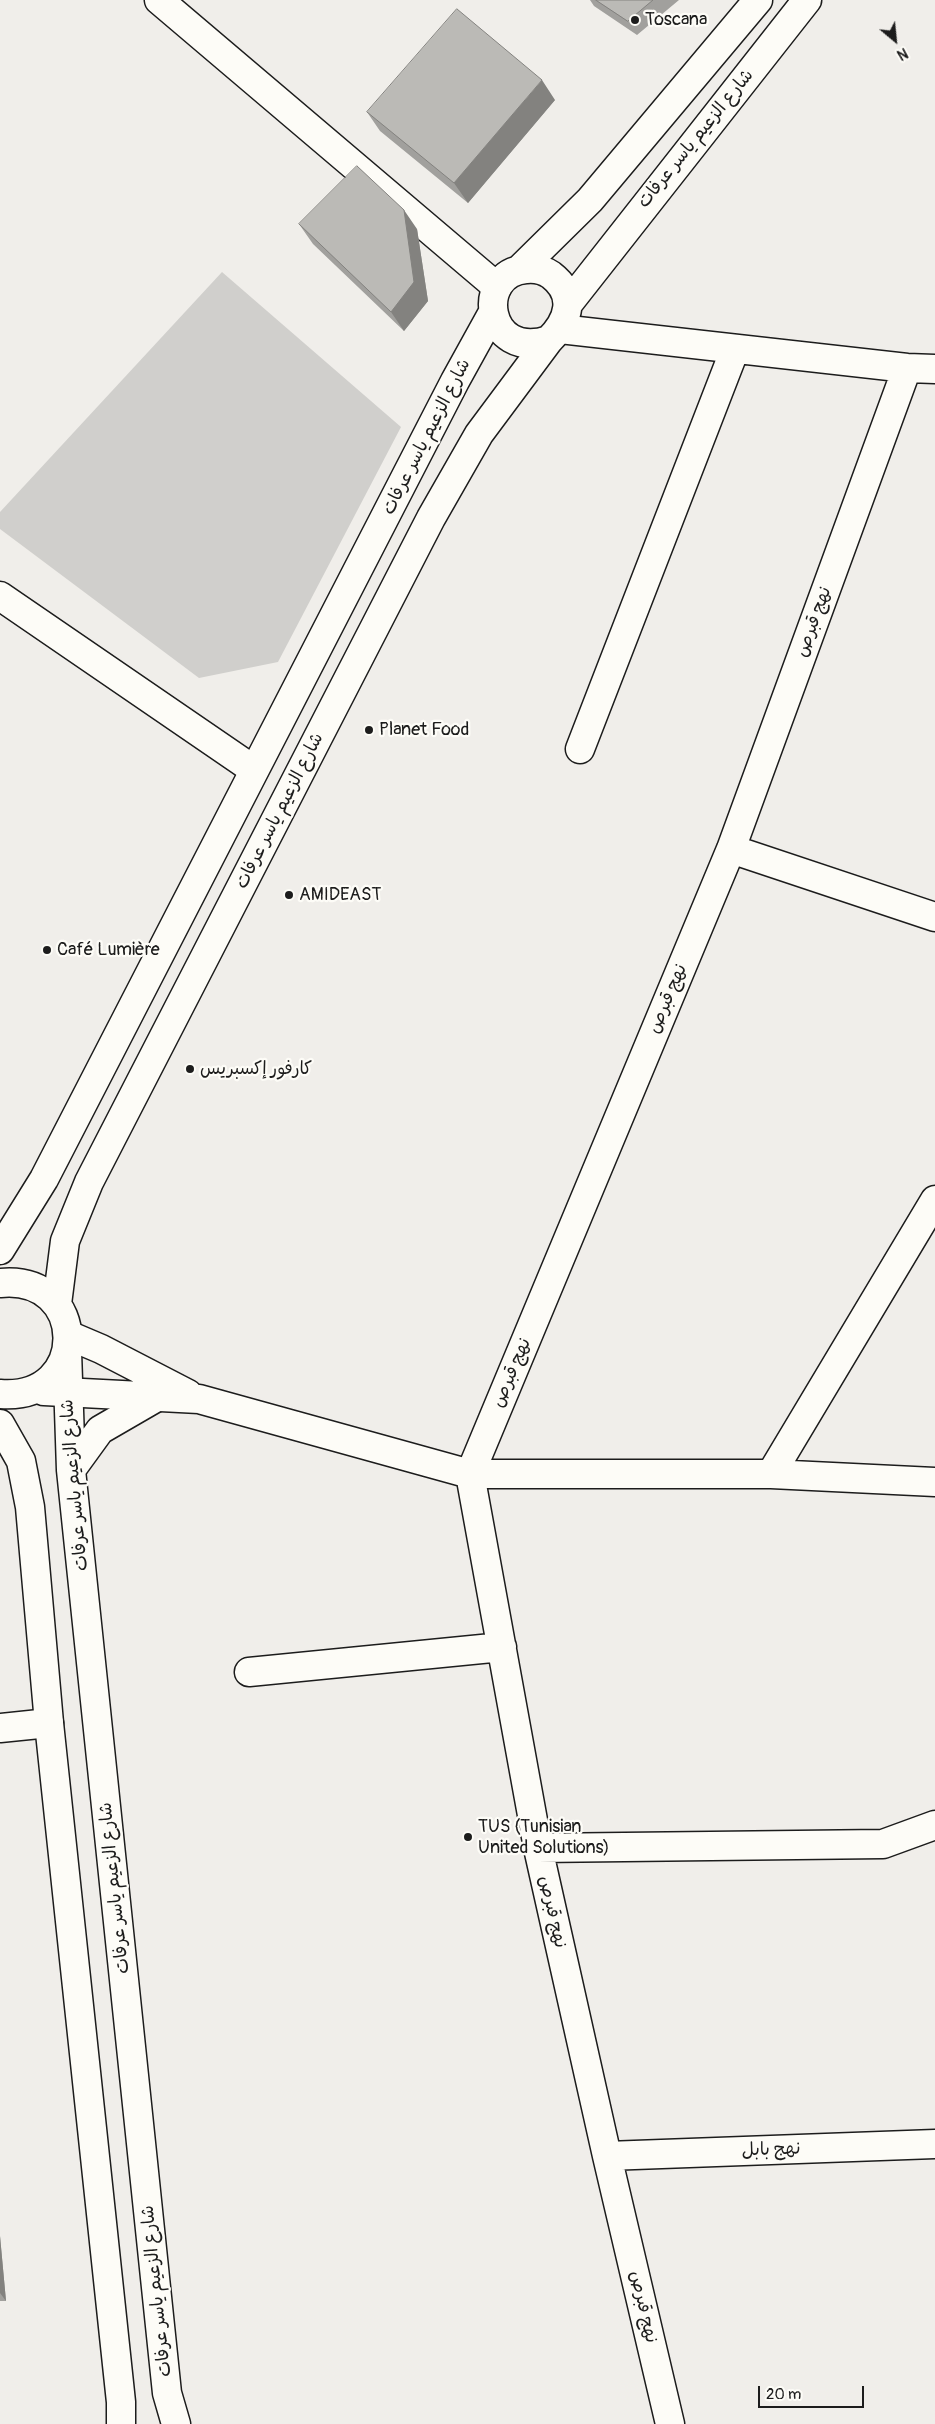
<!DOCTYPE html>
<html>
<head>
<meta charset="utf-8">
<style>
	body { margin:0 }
	#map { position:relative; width:935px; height:2424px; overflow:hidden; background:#f0eeea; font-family:Pangolin,sans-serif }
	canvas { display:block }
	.north { position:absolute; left:870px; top:15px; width:50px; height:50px; -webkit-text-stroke:4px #fdfcf7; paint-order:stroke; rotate:152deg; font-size:14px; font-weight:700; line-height:20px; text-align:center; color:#1c1c1c }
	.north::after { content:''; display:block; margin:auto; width:18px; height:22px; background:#1c1c1c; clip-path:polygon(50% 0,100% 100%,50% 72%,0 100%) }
	.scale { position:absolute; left:758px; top:2386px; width:106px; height:22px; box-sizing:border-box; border:2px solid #1c1c1c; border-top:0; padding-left:6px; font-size:15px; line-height:18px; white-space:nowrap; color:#1c1c1c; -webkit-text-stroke:4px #fdfcf7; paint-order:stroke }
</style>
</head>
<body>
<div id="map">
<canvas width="935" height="2424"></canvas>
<div class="north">N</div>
<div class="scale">20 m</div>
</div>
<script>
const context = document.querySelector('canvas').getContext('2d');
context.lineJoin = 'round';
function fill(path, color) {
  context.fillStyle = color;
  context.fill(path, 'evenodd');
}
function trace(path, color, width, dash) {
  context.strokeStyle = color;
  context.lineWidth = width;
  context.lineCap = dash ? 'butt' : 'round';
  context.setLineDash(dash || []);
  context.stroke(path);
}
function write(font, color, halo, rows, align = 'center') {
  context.font = font + ' Pangolin,"Playpen Sans Arabic",sans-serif';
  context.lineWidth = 4.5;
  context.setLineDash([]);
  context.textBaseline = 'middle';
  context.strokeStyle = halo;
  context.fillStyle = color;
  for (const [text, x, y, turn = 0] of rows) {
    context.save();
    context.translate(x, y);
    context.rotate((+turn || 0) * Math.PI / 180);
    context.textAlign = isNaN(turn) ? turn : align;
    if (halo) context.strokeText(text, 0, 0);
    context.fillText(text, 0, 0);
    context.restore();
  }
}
const green = new Path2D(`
	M222 272 401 427 278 662 199 678 0 529V512Z`);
const minor = new Path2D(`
	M159 0 497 287
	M560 329 907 368 935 369
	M0 596 254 770
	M580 749 735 349
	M731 849 935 917
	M68 1335 101 1349 188 1394
	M44 1391 199 1399 470 1474H771L935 1482
	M771 1474 935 1200
	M249 1672 502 1647
	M0 1728 49 1723
	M538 1848 883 1844 935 1825
	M607 2156 935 2144
	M670 2424 607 2156 538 1848 470 1474 731 849 907 368`);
const major = new Path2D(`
	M520 269 590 200 758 0
	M568 304 807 0
	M0 1250 44 1179 455 381 492 314
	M0 1283C89 1274 91 1401 0 1394
	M57 1304 65 1241 89 1182 431 518 479 434 549 340C569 320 577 295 551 275 544 270 535 268 526 269 474 273 485 361 549 340
	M67 1351 71 1470 167 2393 176 2424
	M0 1424 21 1461 30 1507 49 1723 121 2402V2424
	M71 1470 100 1430 157 1397`);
const wall = new Path2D(`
	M590 0H679L637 35 594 6Z
	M555 100 468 203 380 131 367 112Z
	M299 224 417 229 428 301 404 331 313 244Z
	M0 2236 6 2301H0Z`);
const shadedWall = new Path2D(`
	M542 80 555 100 468 203 454 183Z
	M404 210 417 229 428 301 404 331 391 312Z
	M0 2236 6 2301 0 2293Z`);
const building = new Path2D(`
	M596 0H653L628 21Z
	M457 9 542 80 454 183 367 112Z
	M357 166 404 210 414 282 391 312 299 224Z`);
const markers = [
	[635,20,5,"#1c1c1c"],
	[369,730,5,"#1c1c1c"],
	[289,895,5,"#1c1c1c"],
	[47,950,5,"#1c1c1c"],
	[190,1069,5,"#1c1c1c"],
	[468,1837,5,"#1c1c1c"]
];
const poiNames = [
	["Toscana",645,20],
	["Planet Food",379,730],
	["AMIDEAST",299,895],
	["Café Lumière",57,950],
	["كارفور إكسبريس",200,1069],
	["TUS (Tunisian",478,1827],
	["United Solutions)",478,1848]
];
const streetNames = [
	["شارع الزعيم ياسر عرفات",696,139,-51],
	["شارع الزعيم ياسر عرفات",427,437,-63],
	["نهج قبرص",814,622,-70],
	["شارع الزعيم ياسر عرفات",280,811,-63],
	["نهج قبرص",668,999,-67],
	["نهج قبرص",512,1373,-67],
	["شارع الزعيم ياسر عرفات",75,1485,-95],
	["شارع الزعيم ياسر عرفات",115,1888,-96],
	["نهج قبرص",552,1912,77],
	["نهج بابل",771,2150,-2],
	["شارع الزعيم ياسر عرفات",157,2291,-96],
	["نهج قبرص",643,2307,77]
];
fill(green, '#d0cfcc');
trace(minor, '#1c1c1c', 31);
trace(major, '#1c1c1c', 31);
trace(minor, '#fdfcf7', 28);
trace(major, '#fdfcf7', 28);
fill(wall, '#a1a09d');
fill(shadedWall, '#83827f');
fill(building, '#bbbab6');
trace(building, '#83827f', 1);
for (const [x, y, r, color] of markers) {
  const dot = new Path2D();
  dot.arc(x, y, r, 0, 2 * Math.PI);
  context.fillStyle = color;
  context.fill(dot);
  trace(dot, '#fdfcf7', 2);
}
write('18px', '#1c1c1c', '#fdfcf7', poiNames, 'left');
write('18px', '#1c1c1c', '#fdfcf7', streetNames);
</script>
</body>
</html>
